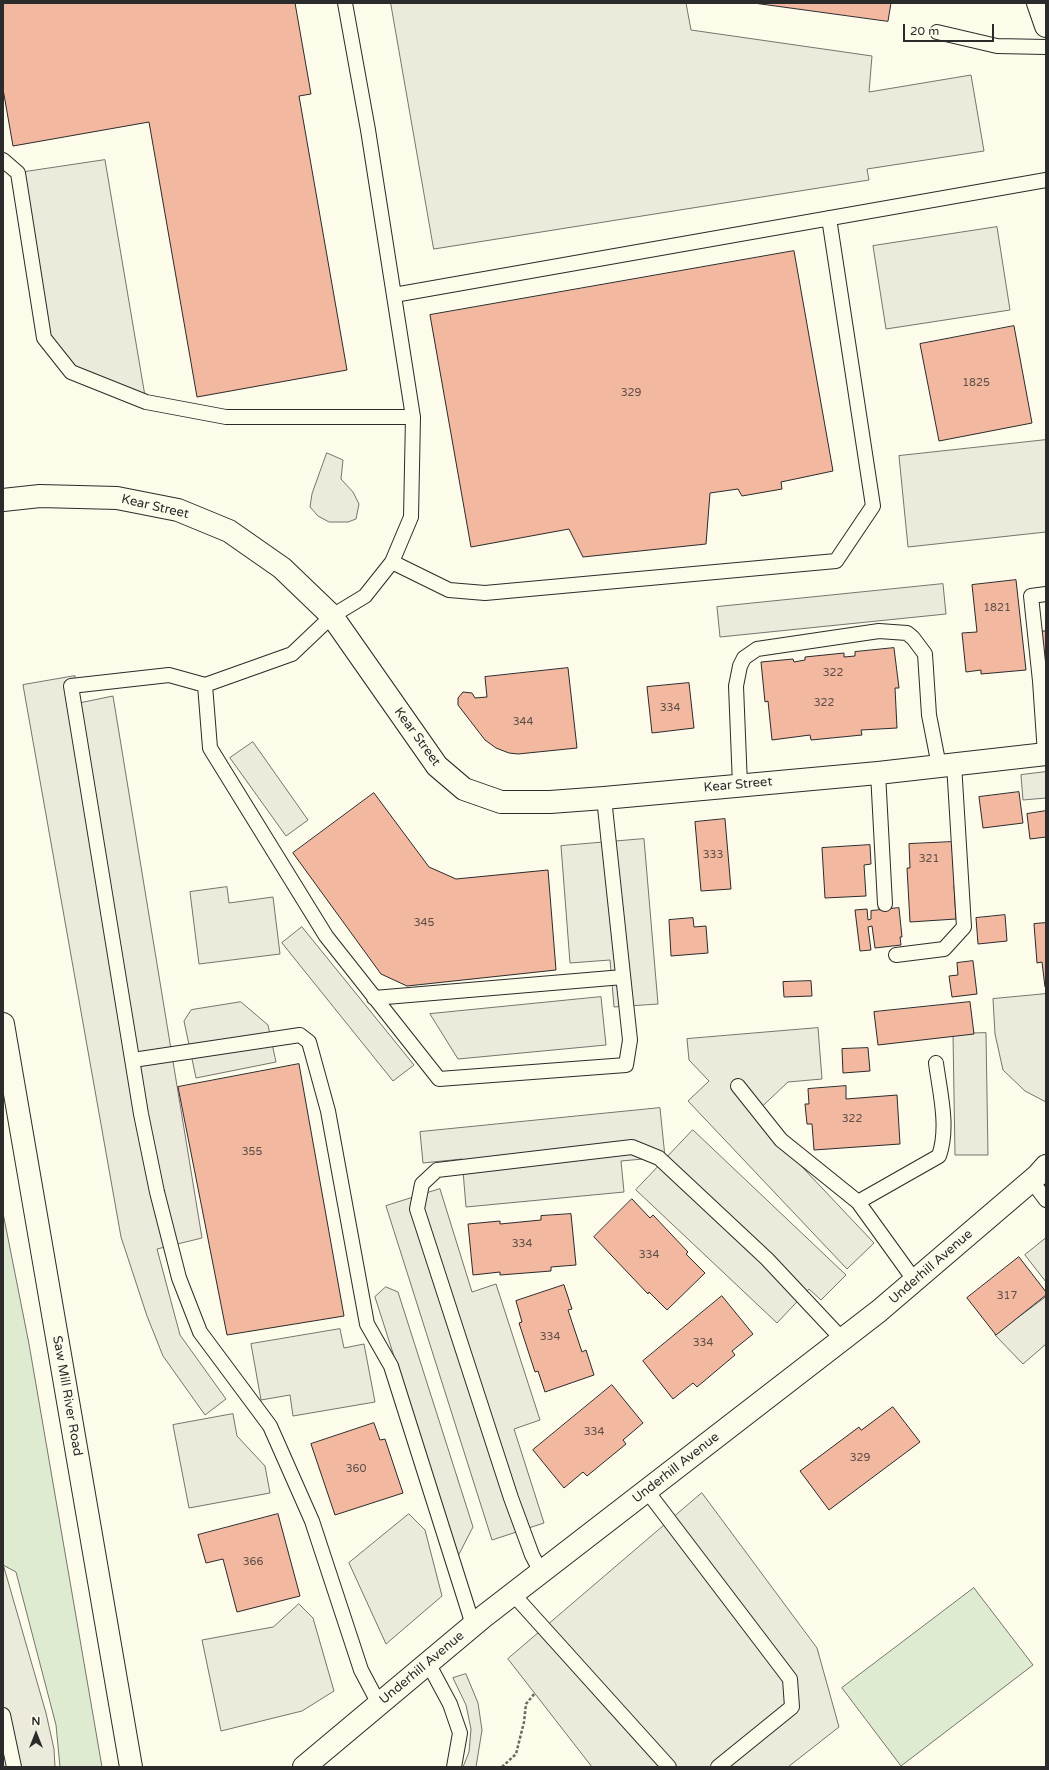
<!DOCTYPE html>
<html>
<head>
<meta charset="utf-8">
<style>
	body { margin:0 }
	#map { position:relative; width:1049px; height:1770px; overflow:hidden; background:#fdfbea; font-family:"Varela Round",sans-serif }
	canvas { display:block }
	.frame { position:absolute; inset:0; border:4px solid #2b2b2b; pointer-events:none }
	.north { position:absolute; left:16px; top:1714px; width:40px; height:40px; -webkit-text-stroke:3px #fdfbea; paint-order:stroke; rotate:0deg; font-size:11px; font-weight:700; line-height:16px; text-align:center; color:#2b2b2b }
	.north::after { content:''; display:block; margin:auto; width:14px; height:18px; background:#2b2b2b; clip-path:polygon(50% 0,100% 100%,50% 72%,0 100%) }
	.scale { position:absolute; left:903px; top:24px; width:91px; height:18px; box-sizing:border-box; border:2px solid #2b2b2b; border-top:0; padding-left:5px; font-size:12px; line-height:14px; white-space:nowrap; color:#2b2b2b; -webkit-text-stroke:3px #fdfbea; paint-order:stroke }
</style>
</head>
<body>
<div id="map">
<canvas width="1049" height="1770"></canvas>
<div class="frame"></div>
<div class="north">N</div>
<div class="scale">20 m</div>
</div>
<script>
const context = document.querySelector('canvas').getContext('2d');
context.lineJoin = 'round';
function fill(path, color) {
  context.fillStyle = color;
  context.fill(path, 'evenodd');
}
function trace(path, color, width, dash) {
  context.strokeStyle = color;
  context.lineWidth = width;
  context.lineCap = dash ? 'butt' : 'round';
  context.setLineDash(dash || []);
  context.stroke(path);
}
function write(font, color, halo, rows, align = 'center') {
  context.font = font + ' "Varela Round",sans-serif';
  context.lineWidth = 3;
  context.setLineDash([]);
  context.textBaseline = 'middle';
  context.strokeStyle = halo;
  context.fillStyle = color;
  for (const [text, x, y, turn = 0] of rows) {
    context.save();
    context.translate(x, y);
    context.rotate((+turn || 0) * Math.PI / 180);
    context.textAlign = isNaN(turn) ? turn : align;
    if (halo) context.strokeText(text, 0, 0);
    context.fillText(text, 0, 0);
    context.restore();
  }
}
const green = new Path2D(`
	M3 1213 29 1344 102 1767H60L56 1725 16 1572 3 1565Z
	M974 1588 1033 1665 901 1766 842 1688Z`);
const parking = new Path2D(`
	M391 3H686L691 30 872 56 869 92 971 75 984 151 867 169 869 180 434 249Z
	M105 160 146 402 71 372 44 338 18 173Z
	M997 227 1010 310 886 329 873 246Z
	M1046 440V532L908 547 899 456Z
	M327 453 343 460 341 479 353 492 359 504 356 519 348 522H329L318 516 310 507 312 494Z
	M943 584 946 614 720 637 717 607Z
	M75 676 79 703 113 696 202 1238 157 1249 180 1335 226 1399 205 1415 163 1356 147 1316 121 1237 23 685Z
	M253 742 308 820 286 836 230 758Z
	M1046 772V798L1023 800 1021 775Z
	M644 839 658 1004 614 1007 610 960 570 963 561 846Z
	M227 887 229 903 273 897 280 954 199 964 190 892Z
	M302 927 414 1065 393 1081 282 943Z
	M1046 994V1102L1025 1091 1003 1070 995 1034 993 999Z
	M601 997 606 1045 458 1059 430 1014Z
	M241 1002 268 1025 276 1062 196 1078 184 1021 191 1010Z
	M818 1028 822 1079 788 1082 753 1115 874 1243 847 1269 688 1101 709 1081 689 1060 687 1039Z
	M986 1033 988 1155H955L953 1034Z
	M660 1108 665 1157 621 1161 624 1192 466 1207 462 1159 423 1163 420 1132Z
	M693 1130 846 1275 821 1300 809 1289 777 1323 636 1190Z
	M440 1189 472 1292 496 1284 540 1420 514 1429 544 1523 492 1540 386 1206Z
	M1046 1238V1282L1025 1255Z
	M386 1287 398 1292 473 1527 458 1556 375 1297Z
	M1046 1297V1344L1023 1364 995 1335Z
	M340 1329 344 1348 364 1344 375 1402 293 1416 290 1395 261 1400 251 1344Z
	M233 1414 237 1436 265 1466 270 1493 189 1508 173 1425Z
	M702 1493 817 1648 839 1727 788 1767H592L508 1659Z
	M409 1514 425 1530 442 1596 386 1644 349 1563Z
	M3 1564 46 1713 54 1749 55 1767H3Z
	M299 1604 313 1618 334 1691 302 1711 221 1731 202 1640 273 1627Z
	M466 1674 478 1703 482 1730 476 1767H463L469 1752 471 1729 466 1705 453 1678Z`);
const building = new Path2D(`
	M3 3H295L311 94 299 96 347 370 197 397 149 122 13 146 3 89Z
	M754 3H891L888 21Z
	M794 251 833 471 781 482 782 489 742 496 738 489 710 493 706 544 583 557 569 529 471 547 430 315Z
	M1014 326 1032 423 939 441 920 344Z
	M1016 580 1026 670 981 674V670L966 672 962 633 977 632 972 585Z
	M1041 631H1046V673Z
	M894 648 899 688H895L897 728 861 730 862 735 811 740 810 735 772 740 768 701 765 702 761 662 793 659 794 662 805 660V657L844 653V657L855 656V652Z
	M568 668 577 748 518 754 509 753 496 748 485 740 458 705V698L463 692 472 693 475 698 487 697 485 677Z
	M689 683 694 728 652 733 647 687Z
	M1019 792 1023 823 983 828 979 797Z
	M374 793 429 867 456 879 548 870 556 970 407 986 381 974 293 853Z
	M1046 811V837L1030 839 1027 814Z
	M725 819 731 889 701 891 695 822Z
	M952 842 953 865 956 864 957 885H954L956 919 910 922 907 868H910L909 844Z
	M870 845 871 864 864 865 866 896 825 898 822 848Z
	M899 908 902 937H900L901 945 875 948 872 926 868 927 871 950 860 951 855 910 867 909 868 920 871 919V911Z
	M1005 915 1007 941 978 944 976 918Z
	M693 918 694 927 706 926 708 953 671 956 669 920Z
	M1046 923V987H1045L1042 962 1037 963 1034 924Z
	M973 961 977 994 952 997 949 976 958 975 957 963Z
	M811 981 812 996 784 997 783 982Z
	M970 1002 974 1034 878 1045 874 1012Z
	M868 1048 870 1071 843 1073 842 1049Z
	M299 1064 344 1316 227 1335 178 1087Z
	M846 1086V1099L897 1095 900 1144 814 1150 812 1124H807L805 1104H809L808 1089Z
	M632 1199 650 1218 653 1215 688 1252 686 1254 705 1273 667 1310 649 1292 648 1294 594 1237Z
	M571 1214 576 1265 551 1267V1271L500 1275V1272L473 1275 468 1224 500 1221V1224L541 1220V1216Z
	M1019 1257 1046 1292V1295L996 1335 967 1298Z
	M564 1285 572 1309 568 1310 582 1352 586 1350 594 1375 545 1392 538 1371 535 1372 519 1323 522 1322 516 1301Z
	M722 1296 753 1334 732 1351 735 1355 697 1387 693 1383 673 1399 643 1361Z
	M612 1385 643 1423 623 1440 626 1444 587 1476 583 1472 564 1488 533 1450Z
	M893 1407 920 1442 829 1510 800 1471 859 1427 861 1430Z
	M374 1423 380 1440 385 1439 403 1493 335 1515 311 1444Z
	M278 1514 300 1596 237 1612 223 1559 206 1563 198 1535Z`);
const path = new Path2D(`
	M502 1767 516 1754 524 1722 526 1704 535 1693`);
const lane = new Path2D(`
	M345 3 368 130 413 417 411 517 392 562 365 596 332 616 292 654 205 685 210 748 326 936 439 1079 626 1065 630 1040 604 798
	M937 32 997 46 1046 47
	M3 160 18 173 44 338 71 372 146 402 226 417H413
	M394 295 1046 180
	M392 562 449 590 485 593 836 561 873 506 829 218
	M205 685 169 675 71 686 141 1114 157 1192 179 1278 200 1332 270 1426 312 1521 361 1670 379 1704
	M1045 754 1040 681 1031 596 1046 594
	M878 773 885 904
	M740 785 736 686 740 666 744 658 757 649 879 631 907 633 913 638 925 654 929 715 939 766
	M896 955 944 949 964 927 954 764
	M374 998 623 977
	M133 1060 300 1035 309 1042 328 1111 367 1324 391 1366 473 1625
	M738 1086 781 1140 858 1202 915 1281
	M1031 1180 1046 1200
	M858 1202 939 1156C949 1127 940 1093 936 1063
	M647 1491 790 1679 792 1707 718 1767
	M541 1572 532 1555 511 1498 417 1209 422 1184 437 1170 632 1147 659 1158 767 1259 842 1339
	M513 1594 669 1767
	M428 1663 450 1704 460 1733 454 1767
	M3 1715 14 1767`);
const secondary = new Path2D(`
	M1038 3 1046 26
	M3 500 40 496 117 498 178 510 229 531 282 568 332 616 437 766 464 789 501 802H550L604 798 878 773 1046 754
	M3 1024 131 1767
	M304 1767 483 1617 879 1311 1038 1175 1046 1166`);
const numberNames = [
	["1825",976,383],
	["329",631,393],
	["1821",997,608],
	["322",833,673],
	["322",824,703],
	["334",670,708],
	["344",523,722],
	["333",713,855],
	["321",929,859],
	["345",424,923],
	["322",852,1119],
	["355",252,1152],
	["334",522,1244],
	["334",649,1255],
	["317",1007,1296],
	["334",550,1337],
	["334",703,1343],
	["334",594,1432],
	["329",860,1458],
	["360",356,1469],
	["366",253,1562]
];
const streetNames = [
	["Kear Street",155,507,13],
	["Kear Street",417,737,54],
	["Kear Street",738,785,-5],
	["Underhill Avenue",931,1267,-41],
	["Saw Mill River Road",67,1396,80],
	["Underhill Avenue",676,1468,-38],
	["Underhill Avenue",422,1668,-40]
];
fill(green, '#deebd1');
trace(green, '#74746e', 1);
fill(parking, '#eceadb');
trace(parking, '#74746e', 1);
fill(building, '#f2b8a0');
trace(building, '#2b2b2b', 1);
trace(lane, '#2b2b2b', 16);
trace(secondary, '#2b2b2b', 24);
trace(path, '#6a6964', 2.5, [3, 2]);
trace(lane, '#fdfbea', 14);
trace(secondary, '#fdfbea', 22);
write('11px', '#5d4e48', null, numberNames);
write('13px', '#2b2b2b', '#fdfbea', streetNames);
</script>
</body>
</html>
